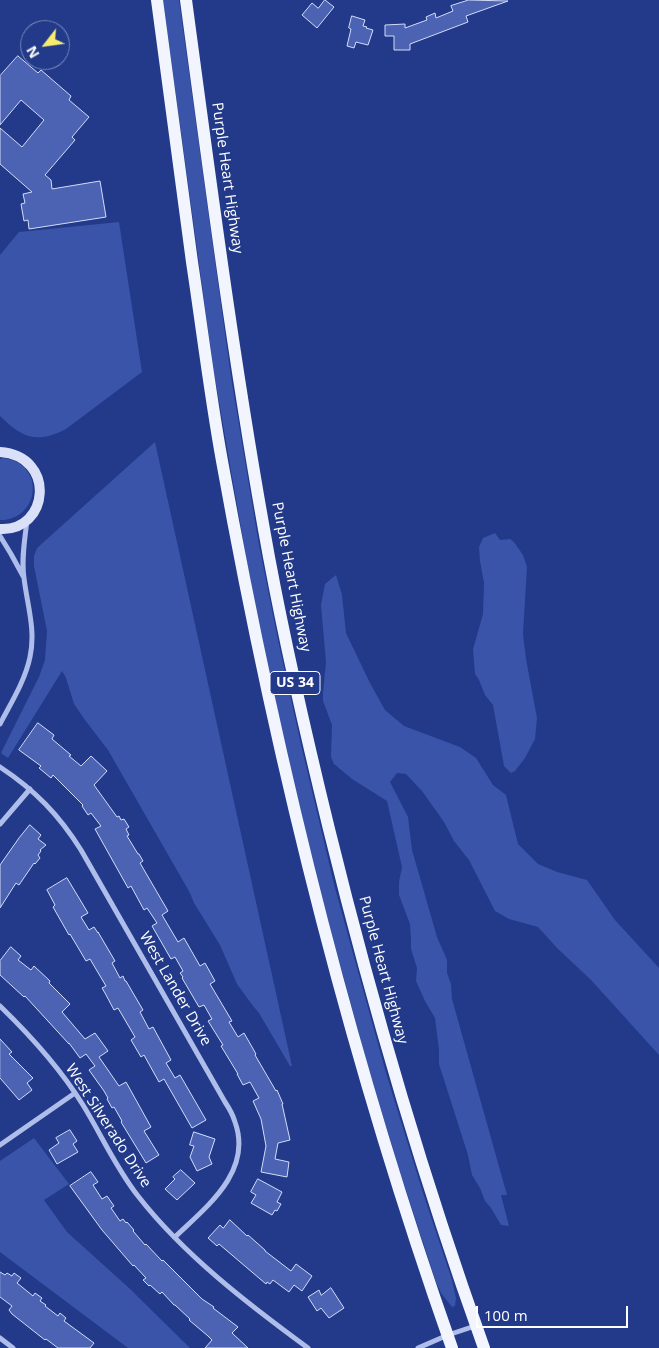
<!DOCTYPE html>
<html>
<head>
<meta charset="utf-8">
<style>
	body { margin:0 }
	#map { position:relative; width:659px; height:1348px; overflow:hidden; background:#223a89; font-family:"Open Sans",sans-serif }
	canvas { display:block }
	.north { position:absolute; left:20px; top:20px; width:50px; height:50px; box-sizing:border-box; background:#223a89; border:1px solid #7a89b8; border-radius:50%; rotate:240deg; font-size:14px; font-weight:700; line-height:20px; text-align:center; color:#fff }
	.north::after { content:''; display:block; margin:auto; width:18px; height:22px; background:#f6eb71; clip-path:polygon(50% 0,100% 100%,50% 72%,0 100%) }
	.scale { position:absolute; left:476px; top:1306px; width:152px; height:22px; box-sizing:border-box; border:2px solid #fff; border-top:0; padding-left:6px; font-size:15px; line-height:18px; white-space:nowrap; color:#fff; -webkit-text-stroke:4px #223a89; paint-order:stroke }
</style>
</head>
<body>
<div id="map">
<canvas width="659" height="1348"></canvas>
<div class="north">N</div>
<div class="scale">100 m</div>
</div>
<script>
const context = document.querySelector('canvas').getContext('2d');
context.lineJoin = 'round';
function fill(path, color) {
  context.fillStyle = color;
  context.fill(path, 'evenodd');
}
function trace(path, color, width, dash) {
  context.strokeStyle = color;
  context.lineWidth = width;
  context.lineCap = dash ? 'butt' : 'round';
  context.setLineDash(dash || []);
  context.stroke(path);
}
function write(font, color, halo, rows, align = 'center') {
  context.font = font + ' "Open Sans",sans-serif';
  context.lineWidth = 4;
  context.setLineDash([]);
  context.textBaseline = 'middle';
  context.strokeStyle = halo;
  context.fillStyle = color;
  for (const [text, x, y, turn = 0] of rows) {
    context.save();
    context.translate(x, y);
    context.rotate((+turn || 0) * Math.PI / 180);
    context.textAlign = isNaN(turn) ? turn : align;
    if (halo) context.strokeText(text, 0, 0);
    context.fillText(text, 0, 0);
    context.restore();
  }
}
const green = new Path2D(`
	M163 0H179L231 377 259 545 278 640 302 749 335 888 386 1073 424 1196 452 1280 456 1298 455 1306 452 1307 441 1293 436 1282 399 1169 369 1070 333 939 302 817 277 713 252 591 214 373Z
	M119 222 142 372 66 429C37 444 22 438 0 416V255L19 232Z
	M155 442 292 1066H290L259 1013 253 1006 237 984 220 945 194 903 190 893 108 750 85 720 74 704 66 678 62 671 8 758 1 753 39 677 45 660 47 631 34 566V556L37 548Z
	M4 458C8 459 12 460 15 461 46 476 34 521 0 520V459Z
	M495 533 500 540 510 539 514 542 523 555 527 567 523 634 526 659 537 718 535 739 525 758 515 771 511 773 504 766 493 705 485 695 479 680 475 674 473 649 483 614 484 583 480 561 479 547 483 538Z
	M336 575 342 595 346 633 370 683 385 710 404 726 460 747 476 758 493 785 506 795 518 844 538 864 557 872 587 880 615 920 659 968V1055L591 980 557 948 538 927 509 919 495 911 469 860 454 841 444 822 422 791 406 774 397 773 390 782 408 817 412 850 437 937 447 960V973L451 984 452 999 507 1195H501L509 1226 501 1225 491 1208 485 1201 480 1188 472 1175 468 1155 439 1064V1050L435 1018 425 1001 416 981 417 968 411 949V940L410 924 399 895V882L402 867 387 801 352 779 334 764 331 757 332 725 323 701V693L326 662 321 605 325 584Z
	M34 1138 69 1184 44 1200 67 1232 129 1288 190 1348H128L0 1252V1161Z`);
const building = new Path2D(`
	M325 0 334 7 317 28 302 15 312 3 318 8Z
	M469 0 508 1 466 16 468 22 410 44V50H394V36H385V25L405 24V28L427 20 426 17 435 13 436 18 453 11 451 6Z
	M352 16 365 20 363 26 367 27 366 28 373 30 368 45 356 42 354 48 347 46 351 29 349 28Z
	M18 56 38 73 41 70 71 96 69 100 89 117 72 137 75 140 45 175 51 180 52 189 100 181 106 217 29 229 28 220 24 221 21 204 25 203 23 194 32 192 0 164V128L22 147 44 120 21 100 0 125V76Z
	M38 723 54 735 52 739 71 755 69 756 81 766 91 756 107 771 94 785 117 817 119 816 121 820 124 819 129 827 126 829 129 835 127 836 138 854H139L143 861 140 863 168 911 162 915 178 942 184 938 200 966 205 963 215 981 210 984 232 1021 229 1022 238 1037 244 1033 256 1054 255 1055 276 1091 277 1090 283 1104H282L290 1140 278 1143 275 1159 289 1162 287 1177 261 1172 266 1146 261 1119 253 1101 259 1098 250 1082 243 1085 237 1074H238L221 1046 223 1045 208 1021 212 1019 204 1005 199 1007 182 978 183 977 180 973 183 971 175 957 171 959 152 926 157 923 147 908 144 910 131 886 128 888 95 829 101 826 91 813 88 815 82 806 83 805 53 775 51 778 39 768 41 766 19 750Z
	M30 825 41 835 38 839 46 845 40 850 41 851 38 855 40 858 35 864 34 863 19 885 16 883 0 908V865L19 838Z
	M67 878 88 913 81 917 89 930 94 927 98 933V932L115 961 112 963 120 978 123 976 125 981H126L143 1010 140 1012 149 1029 153 1027 171 1060 166 1063 175 1078 180 1075 206 1120 192 1128 164 1079 159 1082 144 1055 141 1057 131 1040 135 1037 118 1008 114 1010 105 993 102 988 106 986 90 959 86 961 70 934 69 935 53 907 55 905 47 890Z
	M11 947 21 956 18 960 31 970 34 966 50 981 49 983 70 1004 62 1012 85 1039 95 1033 108 1051 99 1057 119 1086 126 1082 151 1127 144 1131 159 1155 146 1163 121 1122 122 1121 114 1107 112 1108 107 1099 108 1098 104 1091 89 1070 95 1066 86 1054 80 1058 69 1043V1044L25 996 24 997 0 975V961Z
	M0 1039 12 1052 9 1054 33 1078 27 1083 32 1090 19 1100 0 1078Z
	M70 1130 77 1141 73 1144 78 1152 57 1164 49 1150 59 1143 56 1138Z
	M194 1132 215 1139 209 1157 212 1164 197 1171 190 1157 194 1146 190 1145Z
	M181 1170 195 1183 177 1200 165 1189 175 1179 173 1177Z
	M91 1172 98 1182 93 1185 102 1199 107 1196 114 1206 111 1208 120 1221 123 1219 126 1223 127 1222 134 1230 133 1231 145 1245 146 1244 162 1261 163 1260 202 1299 214 1307 213 1308 238 1327 232 1333 248 1348H205L212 1340 208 1336 189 1320 190 1319 175 1305H174L162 1292 160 1294 150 1285 149 1286 143 1280 146 1278 134 1265 133 1266 102 1230 70 1186Z
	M258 1179 282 1192 277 1202 281 1204 277 1211 275 1210 272 1215 251 1203 256 1195 251 1192Z
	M230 1220 247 1236 248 1235 265 1250V1251L291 1271 296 1264 312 1276 302 1291 294 1285 289 1292 273 1280 270 1284 267 1282 266 1284 219 1244 217 1246 208 1238 220 1225 223 1228Z
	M0 1272 5 1275 7 1273 12 1276 14 1273 21 1278 17 1283 33 1296 35 1293 42 1298 40 1301 46 1305 45 1306 58 1316 60 1313 66 1318 64 1321 94 1343 90 1348H58L46 1339 45 1340 12 1314 9 1310 12 1306 0 1297Z
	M331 1288 344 1308 329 1318 321 1308 317 1311 308 1297 319 1290 321 1295Z`);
const street = new Path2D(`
	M0 536 11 554 23 576
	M0 724C11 703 25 681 30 657 36 630 27 604 24 578 21 559 25 539 27 520
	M0 767C35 790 59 815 81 850L225 1102C229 1108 233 1115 235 1122 253 1172 206 1207 175 1237
	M0 824 30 789
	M0 1006C31 1036 60 1068 83 1105 102 1136 116 1168 138 1196 184 1255 248 1304 308 1348
	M0 1145 75 1093
	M0 1338 13 1348
	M418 1348 448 1335 475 1326`);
const secondary = new Path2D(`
	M0 452C57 456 49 532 0 529`);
const primary = new Path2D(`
	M157 0C168 87 180 174 192 262 202 328 210 395 222 461 276 762 350 1059 452 1348
	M186 0C211 186 235 372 269 557 286 648 307 739 329 829 372 1004 423 1178 484 1348`);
const shields = [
	[295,683,50]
];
const shieldNames = [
	["US 34",295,683]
];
const streetNames = [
	["Purple Heart Highway",227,178,82],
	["Purple Heart Highway",291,577,79],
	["Purple Heart Highway",383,970,75],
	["West Lander Drive",175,989,60],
	["West Silverado Drive",108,1126,57]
];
fill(green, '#3954a8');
fill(building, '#4b63b2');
trace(building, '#d3dcf8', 1);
trace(street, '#afbdea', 5);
trace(secondary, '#dae0f8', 10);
trace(primary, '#f3f5fe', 12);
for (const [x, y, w] of shields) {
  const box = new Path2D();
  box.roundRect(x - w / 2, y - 11.5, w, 23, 4);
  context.fillStyle = '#223a89';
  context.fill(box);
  trace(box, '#fff', 1);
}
write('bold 14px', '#fff', null, shieldNames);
write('15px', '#fff', '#223a89', streetNames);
</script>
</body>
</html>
